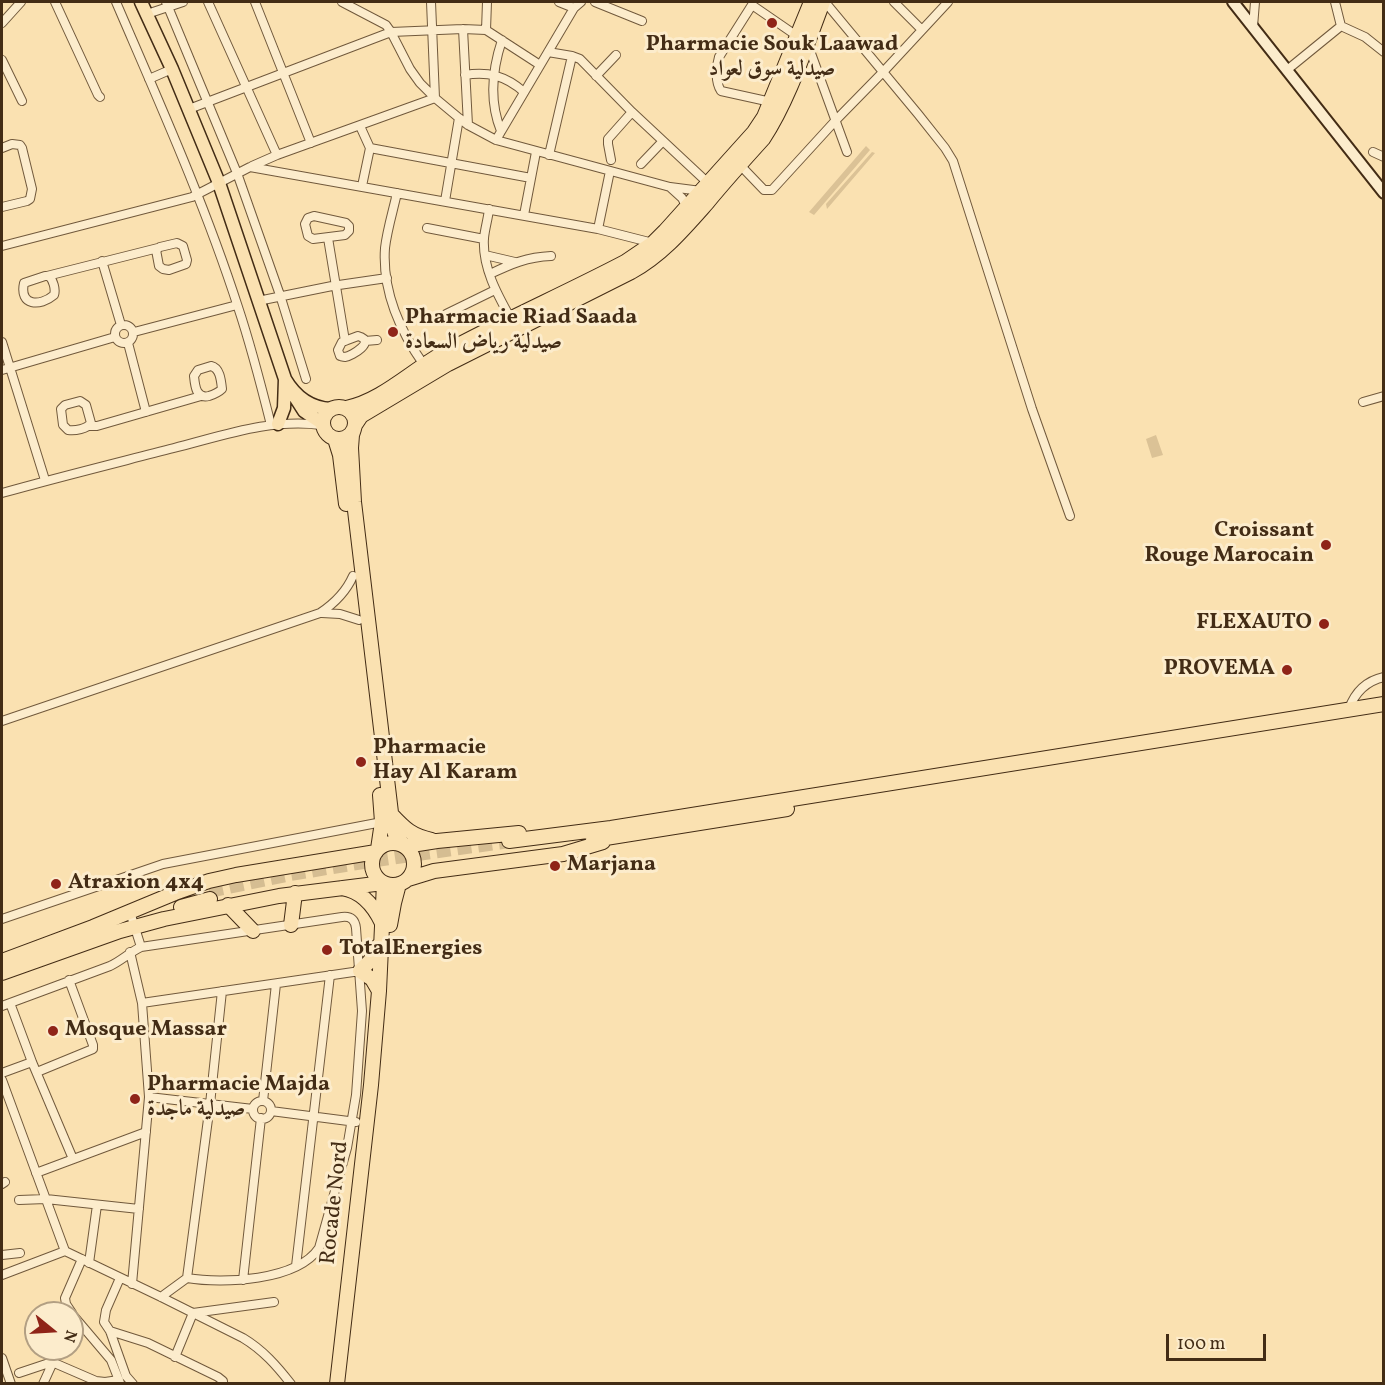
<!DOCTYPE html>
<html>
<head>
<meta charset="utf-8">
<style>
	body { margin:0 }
	#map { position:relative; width:1385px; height:1385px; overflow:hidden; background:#fae1b1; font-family:Vollkorn,serif }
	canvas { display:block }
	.frame { position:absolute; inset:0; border:3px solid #432c15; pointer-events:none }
	.north { position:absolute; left:24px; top:1301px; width:60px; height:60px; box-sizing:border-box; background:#fceccc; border:2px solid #b29f83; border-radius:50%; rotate:108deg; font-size:16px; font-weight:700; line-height:24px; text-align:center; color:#432c15 }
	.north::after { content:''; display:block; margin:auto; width:21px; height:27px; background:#8f2418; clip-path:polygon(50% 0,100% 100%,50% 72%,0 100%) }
	.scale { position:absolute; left:1166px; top:1334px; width:100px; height:27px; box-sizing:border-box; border:3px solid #432c15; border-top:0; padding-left:8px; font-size:18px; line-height:21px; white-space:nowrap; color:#432c15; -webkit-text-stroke:4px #fceccc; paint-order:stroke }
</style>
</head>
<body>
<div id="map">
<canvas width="1385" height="1385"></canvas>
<div class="frame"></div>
<div class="north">N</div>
<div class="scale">100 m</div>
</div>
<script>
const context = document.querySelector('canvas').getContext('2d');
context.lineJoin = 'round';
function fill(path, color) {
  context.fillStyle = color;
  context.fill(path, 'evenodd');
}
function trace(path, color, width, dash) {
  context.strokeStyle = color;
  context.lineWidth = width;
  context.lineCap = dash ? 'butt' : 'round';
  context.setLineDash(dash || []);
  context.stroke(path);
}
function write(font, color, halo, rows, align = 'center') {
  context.font = font + ' Vollkorn,Amiri,serif';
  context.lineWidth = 6;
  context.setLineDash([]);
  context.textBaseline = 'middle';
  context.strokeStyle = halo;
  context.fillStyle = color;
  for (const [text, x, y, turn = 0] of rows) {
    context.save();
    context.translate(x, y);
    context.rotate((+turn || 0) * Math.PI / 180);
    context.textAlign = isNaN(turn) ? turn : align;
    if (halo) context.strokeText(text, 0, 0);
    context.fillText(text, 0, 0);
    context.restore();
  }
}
const green = new Path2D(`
	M866 146 870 150 814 215 809 212Z
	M872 152 875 153 827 209 826 204Z
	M1156 435 1163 455 1152 458 1146 439Z`);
const highwayTunnel = new Path2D(`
	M209 891 291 874 363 862 509 841`);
const street = new Path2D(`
	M55 2 98 95 100 97
	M116 2C159 102 204 202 238 307 251 346 261 385 271 425
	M166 2 237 173 280 295 306 379
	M208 2 277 155
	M255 2 311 143
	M342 2 386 25 391 32 410 69 420 83 435 98 459 118 468 125 496 140 670 187 701 191
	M559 2 574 8
	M595 2 642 21
	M825 2 918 114 945 148 953 161 1032 409 1070 516
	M894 2 921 29
	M1335 2 1341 26
	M147 14 183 2
	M2 23 21 2
	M1253 27 1255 2
	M463 29 468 125
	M486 30 487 2
	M808 45 847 152
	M548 52 572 56 580 59 632 112 708 183
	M2 60 22 101
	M1287 70 1341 26 1365 37 1384 52
	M465 75C488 71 506 76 524 92
	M596 76 616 55
	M149 79 172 69
	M771 102 721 91C715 82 716 67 719 57L752 5 797 36
	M189 109 391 32 463 29 486 30 540 65
	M360 126 370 148 362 186
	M501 131C489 101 492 70 502 40
	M496 140 574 8 581 2
	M2 148 12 144 20 145 22 148 32 189 30 199 27 201 2 207
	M370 148 531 178
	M1373 152 1384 157
	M549 155 572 56
	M611 160 608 144V139L632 112
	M641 164 663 141
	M740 165 764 190H772L836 120 884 71 948 2
	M252 166 277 155 435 98 431 2
	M671 188 682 198 687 207
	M397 193C393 211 387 230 385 248 382 291 400 331 424 365
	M445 201 459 118
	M489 209C488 219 485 228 484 238 482 267 497 294 511 319
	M524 215 536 152
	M314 216 346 223 349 226V231L345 235 313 239 308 236 305 224 308 218Z
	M427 228 484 239
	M598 229 610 171
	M328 238 345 341
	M177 243 183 246 187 260 186 264 169 270 163 269 159 266 156 250 160 247Z
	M2 246 192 197 250 167 598 229 653 243
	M485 255 515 262
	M102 261 121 325
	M490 274C511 264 527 257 551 256
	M45 276H49C53 280 56 289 54 295 40 307 19 306 24 283Z
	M47 276 158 248
	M258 301 332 286 387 278
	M446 314 495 290
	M115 334a9 9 0 1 1 18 0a9 9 0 1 1-18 0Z
	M134 332 237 305
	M358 336C377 341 352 356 345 357 343 357 341 356 340 356L338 350 342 342Z
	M365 341 377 340
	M2 342 45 480
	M128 343 146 412
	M211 366C220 368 221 380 222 389 218 393 215 394 209 396 196 399 195 386 194 376L198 370Z
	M2 370 115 337
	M80 401 86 405 91 423C87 429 75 431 68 430L63 425 61 409 65 405Z
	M1363 402 1384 396
	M88 426H97L201 396
	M2 493C59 477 116 463 174 448 222 436 271 418 321 425
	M322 613 340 614 359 620
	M1349 709C1355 692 1366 681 1384 677
	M2 721 320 613C335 603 346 592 353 576
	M130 912 141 947
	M2 919 163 864 382 822
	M130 952 142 1003 149 1097 132 1284
	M10 1003 32 1062 73 1159
	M142 1003 360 971
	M2 1006 110 966C121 961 130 952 141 947L342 917C351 916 355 920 356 928L362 1011 356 1095 347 1148 319 1248C297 1281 223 1284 187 1278
	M37 1072 93 1049V1045L69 980
	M2 1073 32 1062
	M2 1080 65 1251 161 1297 243 1338C263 1350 277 1366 291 1384
	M149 1097 253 1109
	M263 1101 276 984
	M253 1110a9 9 0 1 1 18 0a9 9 0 1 1-18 0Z
	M271 1111 356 1122
	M36 1173 146 1132
	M2 1184 5 1182
	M19 1200 46 1199 139 1209
	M2 1255 20 1253
	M89 1263 97 1205
	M296 1266 330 975
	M2 1275 65 1251
	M120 1278 106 1310 104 1322 110 1331 126 1376 133 1384
	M243 1280 261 1118
	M161 1297 187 1278 210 1104 222 991
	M72 1313 66 1304 65 1298 82 1259
	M72 1314 111 1360 120 1383
	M110 1331 148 1343 218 1377 223 1381V1384
	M175 1357 193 1313 274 1302
	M2 1358 11 1384
	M19 1373 52 1362 96 1381 105 1382 119 1380
	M43 1384 59 1349`);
const secondary = new Path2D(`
	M1233 2 1384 193`);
const primary = new Path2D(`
	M141 2 172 69 219 183 285 379C295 396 311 408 331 409
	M295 397 304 411 323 424
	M278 424 284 408 285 379`);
const highway = new Path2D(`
	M323 423a16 16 0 1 1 32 0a16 16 0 1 1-32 0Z
	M346 408C382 401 413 369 445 352 504 320 566 293 625 262L653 243 665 231 754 132 764 117 811 2
	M355 425 361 416 448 364 631 272C662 255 684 229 707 203 725 181 744 160 763 139 789 100 806 46 823 2
	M354 429 352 435 351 448 354 502 392 821 395 834 403 845
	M335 439 340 455 346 504
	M391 814C405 829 412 836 432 840
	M593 840 787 809
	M509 841 611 828 1384 704
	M372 864a21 21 0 1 1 42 0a21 21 0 1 1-42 0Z
	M405 846 437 841 519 833
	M378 849 382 822 380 795
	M408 879 434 871 563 854 603 842
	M342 888C362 891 374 906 382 923
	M228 905 253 931
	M181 907 210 899
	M291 925 295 893
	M390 925 394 903 399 884
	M2 961 93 927 175 893 209 881 236 875 376 852
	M2 973 120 931 164 919 279 896 383 883
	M379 991 372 979 360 971 370 961 379 945
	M337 1384 371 1085 379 991 384 883`);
const markers = [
	[772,23,6,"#8f2418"],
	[393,332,6,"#8f2418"],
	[1326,545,6,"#8f2418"],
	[1324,624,6,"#8f2418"],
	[1287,670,6,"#8f2418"],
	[361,762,6,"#8f2418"],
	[555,866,6,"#8f2418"],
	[56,884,6,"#8f2418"],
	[327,950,6,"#8f2418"],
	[53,1031,6,"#8f2418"],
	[135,1099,6,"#8f2418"]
];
const poiNames = [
	["Pharmacie Souk Laawad",772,46,"center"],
	["صيدلية سوق لعواد",772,71,"center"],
	["Pharmacie Riad Saada",405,319],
	["صيدلية رياض السعادة",405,344],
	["Croissant",1314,532,"right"],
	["Rouge Marocain",1314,557,"right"],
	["FLEXAUTO",1312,624,"right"],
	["PROVEMA",1275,670,"right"],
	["Pharmacie",373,749],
	["Hay Al Karam",373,774],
	["Marjana",567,866],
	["Atraxion 4x4",68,884],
	["TotalEnergies",339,950],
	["Mosque Massar",65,1031],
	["Pharmacie Majda",147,1086],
	["صيدلية ماجدة",147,1111]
];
const streetNames = [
	["Rocade Nord",336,1203,-84]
];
fill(green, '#dbc296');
trace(highwayTunnel, '#d5bd92', 14, [14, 7]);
trace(street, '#71593c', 10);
trace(secondary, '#432c15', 14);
trace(primary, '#432c15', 15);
trace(highway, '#432c15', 16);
trace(street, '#fceccc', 8);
trace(secondary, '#fceccc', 10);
trace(primary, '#fae1b1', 12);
trace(highway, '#fae1b1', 14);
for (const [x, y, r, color] of markers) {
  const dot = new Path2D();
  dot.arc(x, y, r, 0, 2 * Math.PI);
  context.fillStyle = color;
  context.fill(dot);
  trace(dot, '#fceccc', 2);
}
write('bold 22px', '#432c15', '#fceccc', poiNames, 'left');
write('22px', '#432c15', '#fceccc', streetNames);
</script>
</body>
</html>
